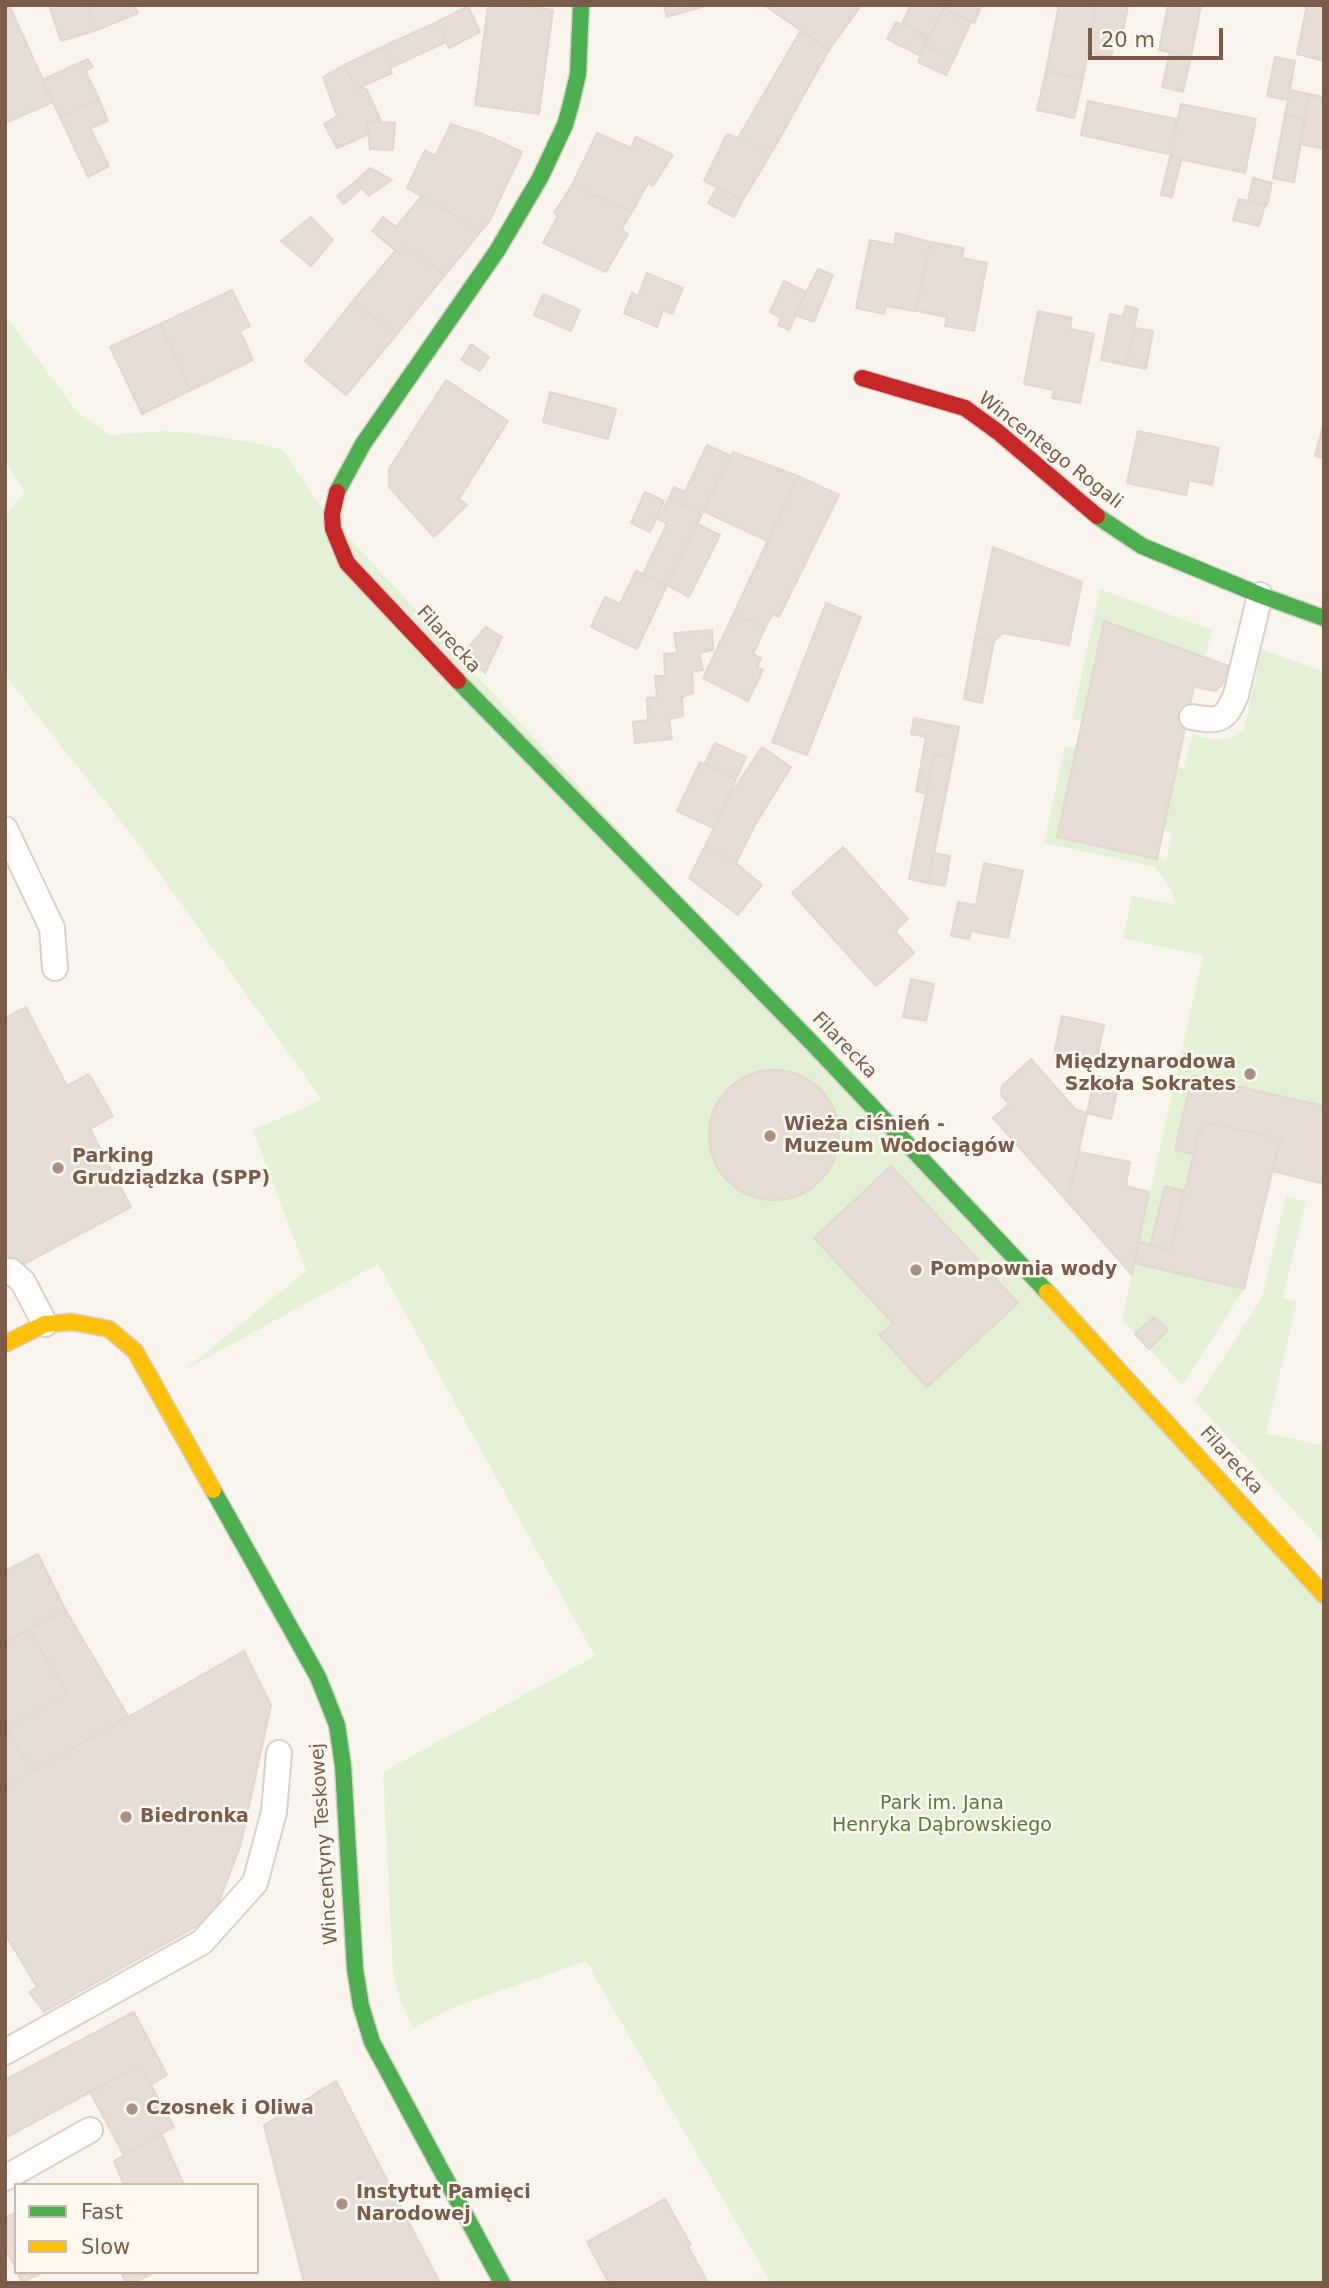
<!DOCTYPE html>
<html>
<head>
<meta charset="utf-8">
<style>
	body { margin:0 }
	#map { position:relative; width:1329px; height:2288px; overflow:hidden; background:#f9f5ed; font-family:"DejaVu Sans",sans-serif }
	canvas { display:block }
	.frame { position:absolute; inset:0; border:7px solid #7c5b48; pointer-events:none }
	.legend { position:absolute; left:14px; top:2183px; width:245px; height:91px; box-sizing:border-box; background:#fff9f0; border:2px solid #cbbaad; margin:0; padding:9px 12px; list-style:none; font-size:21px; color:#7c5b48 }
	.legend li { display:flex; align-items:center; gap:14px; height:35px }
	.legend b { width:35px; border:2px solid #cbbaad }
	.scale { position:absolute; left:1088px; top:28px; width:135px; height:32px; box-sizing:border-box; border:4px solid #7c5b48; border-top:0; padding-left:9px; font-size:21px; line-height:24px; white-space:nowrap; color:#7c5b48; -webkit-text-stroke:5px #fff9f0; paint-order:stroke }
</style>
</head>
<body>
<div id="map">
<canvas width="1329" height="2288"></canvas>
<div class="frame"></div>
<ul class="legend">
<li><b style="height:9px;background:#4caf50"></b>Fast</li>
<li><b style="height:9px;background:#ffc107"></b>Slow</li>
</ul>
<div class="scale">20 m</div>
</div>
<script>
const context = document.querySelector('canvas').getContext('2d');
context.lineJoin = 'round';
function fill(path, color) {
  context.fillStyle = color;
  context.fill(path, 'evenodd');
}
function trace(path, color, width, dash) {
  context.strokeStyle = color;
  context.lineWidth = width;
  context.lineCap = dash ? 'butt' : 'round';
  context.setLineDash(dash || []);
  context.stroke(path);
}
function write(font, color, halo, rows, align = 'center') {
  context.font = font + ' "DejaVu Sans",sans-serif';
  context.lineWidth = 5;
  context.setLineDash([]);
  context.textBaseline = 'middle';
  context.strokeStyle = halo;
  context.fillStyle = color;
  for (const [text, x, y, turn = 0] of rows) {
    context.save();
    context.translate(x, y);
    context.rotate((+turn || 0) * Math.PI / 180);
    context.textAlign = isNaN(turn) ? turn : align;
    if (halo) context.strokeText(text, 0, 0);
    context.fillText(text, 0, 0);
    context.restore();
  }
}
const green = new Path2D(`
	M5 315 77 412 111 435 163 431 192 433 252 442 283 450 321 507 1324 1595V2283H771L586 1961 457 2006 413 2028 401 2003 393 1971 383 1772 595 1656 378 1264 183 1371 306 1271 253 1130 322 1100 134 838 5 675V515L25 492 5 461Z
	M1100 589 1212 630 1205 658 1083 721 1072 719Z
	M1262 649 1324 672V1106L1192 1076 1175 1149 1193 1154 1184 1191 1165 1186 1150 1246 1139 1242 1203 956 1123 938 1132 896 1176 905 1170 888 1155 867 1044 843 1065 746 1077 749 1058 837 1166 860 1172 833 1163 830 1177 767 1184 768 1193 734C1211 739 1229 745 1244 729Z
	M1286 1196 1306 1201 1283 1298 1297 1302 1266 1433 1324 1446V1544L1195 1401 1262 1298Z
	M1134 1263 1244 1289 1182 1386 1149 1349 1168 1330 1154 1317 1135 1334 1122 1320Z`);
const building = new Path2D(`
	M5 5H9L53 102 5 123Z
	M49 5H88L97 30 61 41Z
	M88 5H134L138 13 97 30Z
	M488 5H518L553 10 539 114 475 105Z
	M664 5H708L667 17Z
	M767 5H857L860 7 829 50 767 7Z
	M911 5H945L930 37 902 23Z
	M945 5H982L974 23 943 8Z
	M1059 5H1096L1083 79 1046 71Z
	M1096 5H1128L1122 37 1091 32Z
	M1168 5H1201L1191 57 1159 50Z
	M1307 5H1324V61L1297 54Z
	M468 6 480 32 449 48 437 22Z
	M943 8 971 22 954 59 925 46Z
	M437 22 446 42 390 68 382 47Z
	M896 22 927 37 919 55 887 39Z
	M801 30 829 50 773 150 738 138Z
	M1091 32 1115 36 1111 57 1087 53Z
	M925 46 954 59 946 75 918 62Z
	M382 47 392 73 356 89 344 65Z
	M1170 52 1191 57 1183 92 1162 87Z
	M1275 57 1295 61 1288 100 1267 96Z
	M88 59 93 67 85 71 99 99 60 117 42 80Z
	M344 65 356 89 361 87 367 90 381 121H367L369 134 337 148 324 124 337 116 323 77Z
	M1046 71 1083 79 1074 118 1037 110Z
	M1290 90 1309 94 1305 119 1285 115Z
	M1309 94 1324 97V149L1300 144Z
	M99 99 108 121 90 128 109 166 88 177 60 117Z
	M1088 101 1176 119 1168 154 1081 135Z
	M1181 104 1256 119 1245 173 1170 157Z
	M1285 115 1305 119 1294 182 1273 178Z
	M367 121 395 123 393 150 370 149Z
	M451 124 488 136 522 152 489 222 481 231 407 188 425 150 435 156Z
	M597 133 631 148 636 137 673 155 653 186 648 183 632 212 572 185Z
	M727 134 773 150 743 200 704 181Z
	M1170 157 1181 160 1172 197 1161 195Z
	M370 168 392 180 369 196 356 181Z
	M1253 178 1272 183 1267 205 1248 201Z
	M356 181 362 188 344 204 337 196Z
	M572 185 632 212 621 230 628 234 606 272 543 243 558 216 554 213Z
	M717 187 743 200 734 217 708 203Z
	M422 196 481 231 445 275 406 246 400 254 372 231 383 217 396 227Z
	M1239 199 1265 205 1259 226 1233 220Z
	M311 217 333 240 311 266 281 241Z
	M896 233 930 242 916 311 886 306 884 314 856 308 870 240 894 245Z
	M930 242 964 248 962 258 987 263 974 331 945 326 947 317 916 311Z
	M406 246 445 275 396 335 353 301 396 250 400 254Z
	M818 269 833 275 814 322 795 315Z
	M647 273 683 288 672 314 663 310 657 327 624 313 632 293 638 296Z
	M784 281 806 292 789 330 778 325 781 318 770 312Z
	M232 290 250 326 240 331 253 360 191 390 160 324Z
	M543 294 580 310 571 331 534 315Z
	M353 301 396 335 346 395 305 361Z
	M1126 306 1138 309 1126 365 1101 360 1110 314 1123 317Z
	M1038 311 1072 318 1070 329 1094 334 1080 403 1052 398 1054 390 1024 384Z
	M160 324 191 390 142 414 110 347Z
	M1134 328 1153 331 1146 369 1126 365Z
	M471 344 489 357 480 371 461 360Z
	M446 380 508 421 459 499 467 505 434 537 389 487V469Z
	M550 392 616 409 608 439 543 422Z
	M1324 421V458L1315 456Z
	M1138 431 1219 448 1212 485 1189 480 1186 495 1127 483Z
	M707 445 731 456 702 514 669 498 674 487 685 492Z
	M733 452 798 476 768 541 703 511Z
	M798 476 839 495 779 617 773 614 765 628 734 613Z
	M645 492 664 501 650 532 631 523Z
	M669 498 702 514 667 585 643 574 667 524 658 519Z
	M697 524 720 535 689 597 667 585Z
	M993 547 1082 582 1069 645 1003 633 994 641 975 638Z
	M636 571 667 585 637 649 591 627 605 597 620 604Z
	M826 603 861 617 807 755 772 742Z
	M734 613 765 628 753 654 761 658 757 667 763 670 748 701 703 678Z
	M1104 621 1229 666 1222 685 1215 691 1194 687 1157 859 1057 837Z
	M486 627 502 637 485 673 464 652Z
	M712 630 713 650 699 653 703 670 692 672 693 693 682 697 683 716 669 719 672 739 635 743 633 722 648 720 647 698 657 697 655 676H665L664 654 677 653 674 633Z
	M975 638 994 641 982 703 964 699Z
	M914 718 959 727 953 758 934 754 927 794 916 791 926 737 911 734Z
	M715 743 746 757 736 779 705 763Z
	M762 747 791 767 755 825 736 863 705 846 734 789Z
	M934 754 953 758 928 883 909 879Z
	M700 762 736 779 713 828 677 811Z
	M705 846 736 863 762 885 738 915 689 878Z
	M843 847 908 919 895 931 914 953 876 986 792 893Z
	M933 853 950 856 945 886 928 883Z
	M984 863 1023 871 1008 938 971 931 969 939 951 936 958 902 976 905Z
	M911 979 934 984 926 1021 903 1017Z
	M26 1007 67 1086 89 1074 113 1116 90 1129 131 1207 5 1274V1018Z
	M1062 1016 1104 1025 1096 1063 1054 1054Z
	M1031 1059 1075 1109 1087 1113 1068 1202 993 1118 1009 1104 1001 1095 1002 1086Z
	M709 1135a65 65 0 1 1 130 0a65 65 0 1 1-130 0Z
	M1095 1076 1119 1082 1111 1119 1087 1113Z
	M1192 1076 1324 1106V1184L1273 1171 1280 1139 1202 1121 1193 1154 1175 1150Z
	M1202 1121 1280 1139 1244 1289 1134 1263 1139 1242 1170 1250Z
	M1079 1152 1130 1162 1126 1186 1149 1192 1132 1275 1068 1202Z
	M891 1166 1018 1303 927 1387 879 1335 893 1323 814 1238Z
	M1165 1186 1184 1191 1170 1250 1150 1246Z
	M1154 1317 1168 1330 1149 1349 1135 1334Z
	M38 1554 65 1609 5 1642V1571Z
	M65 1609 128 1716 32 1772 6 1728 67 1693 29 1630Z
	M29 1630 67 1693 6 1728 5 1642Z
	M244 1651 271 1705 240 1847 213 1917 44 2012 29 1992 37 1987 5 1934V1787Z
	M5 1726 32 1772 5 1787Z
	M134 2012 167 2075 151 2085 140 2065 5 2138V2080Z
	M140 2065 174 2127 124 2155 90 2092Z
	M336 2081 440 2283H304L264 2125Z
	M161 2133 184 2185H124L114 2161Z
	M665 2199 691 2245 688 2246 708 2283H609L587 2242Z
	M15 2213 16 2215V2269L5 2248V2218Z
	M17 2272H44L22 2282Z
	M121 2272H155L133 2283H126Z`);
const lane = new Path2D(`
	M1192 717C1219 722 1225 721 1236 695L1260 595
	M5 829 52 928 55 968
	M11 1271 23 1282 45 1324
	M5 2052 202 1942 255 1883 274 1812 279 1753
	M5 2178 90 2130`);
const fast = new Path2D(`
	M337 492 363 444 497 251 540 178 565 125 571 104 578 74 581 5
	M1097 516 1142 546 1260 595 1324 618
	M458 681 814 1045 1047 1292
	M213 1490 318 1677 337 1725 343 1766 355 1969 361 2006 372 2042 502 2283`);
const slow = new Path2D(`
	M1047 1292 1324 1595
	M5 1344 45 1324 72 1322 109 1329 135 1351 213 1490`);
const jam = new Path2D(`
	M862 378 965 408 998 432 1097 516
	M337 492 332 514 333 529 347 563 458 681`);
const markers = [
	[1250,1074,7,"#a89182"],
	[770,1136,7,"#a89182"],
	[58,1168,7,"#a89182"],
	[916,1270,7,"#a89182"],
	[126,1817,7,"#a89182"],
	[132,2109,7,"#a89182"],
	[342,2204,7,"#a89182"]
];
const streetNames = [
	["Wincentego Rogali",1050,451,38],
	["Filarecka",448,640,47],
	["Filarecka",844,1046,46],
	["Filarecka",1231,1461,48],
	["Wincentyny Teskowej",325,1844,-94]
];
const poiNames = [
	["Międzynarodowa",1236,1063,"right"],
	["Szkoła Sokrates",1236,1085,"right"],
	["Wieża ciśnień -",784,1125],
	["Muzeum Wodociągów",784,1147],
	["Parking",72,1157],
	["Grudziądzka (SPP)",72,1179],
	["Pompownia wody",930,1270],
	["Biedronka",140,1817],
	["Czosnek i Oliwa",146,2109],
	["Instytut Pamięci",356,2193],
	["Narodowej",356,2215]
];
const parkNames = [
	["Park im. Jana",942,1804],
	["Henryka Dąbrowskiego",942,1826]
];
fill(green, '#e5f1d6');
fill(building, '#e6ddd4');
trace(building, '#e3d8ce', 2);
trace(lane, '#d9d0ca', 28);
trace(fast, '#d9d0c9', 19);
trace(slow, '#d9d0c9', 19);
trace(jam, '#d9d0c9', 19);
trace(lane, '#fefefc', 24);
trace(fast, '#4caf50', 16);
trace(slow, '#ffc107', 16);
trace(jam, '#c62828', 16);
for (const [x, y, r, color] of markers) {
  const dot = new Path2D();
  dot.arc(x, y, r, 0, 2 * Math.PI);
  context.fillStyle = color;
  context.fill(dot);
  trace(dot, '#fff9f0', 2.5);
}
write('19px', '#7c5b48', '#fff9f0', streetNames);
write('bold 19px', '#7c5b48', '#fff9f0', poiNames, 'left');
write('19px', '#4f7c3c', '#fff9f0', parkNames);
</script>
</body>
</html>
